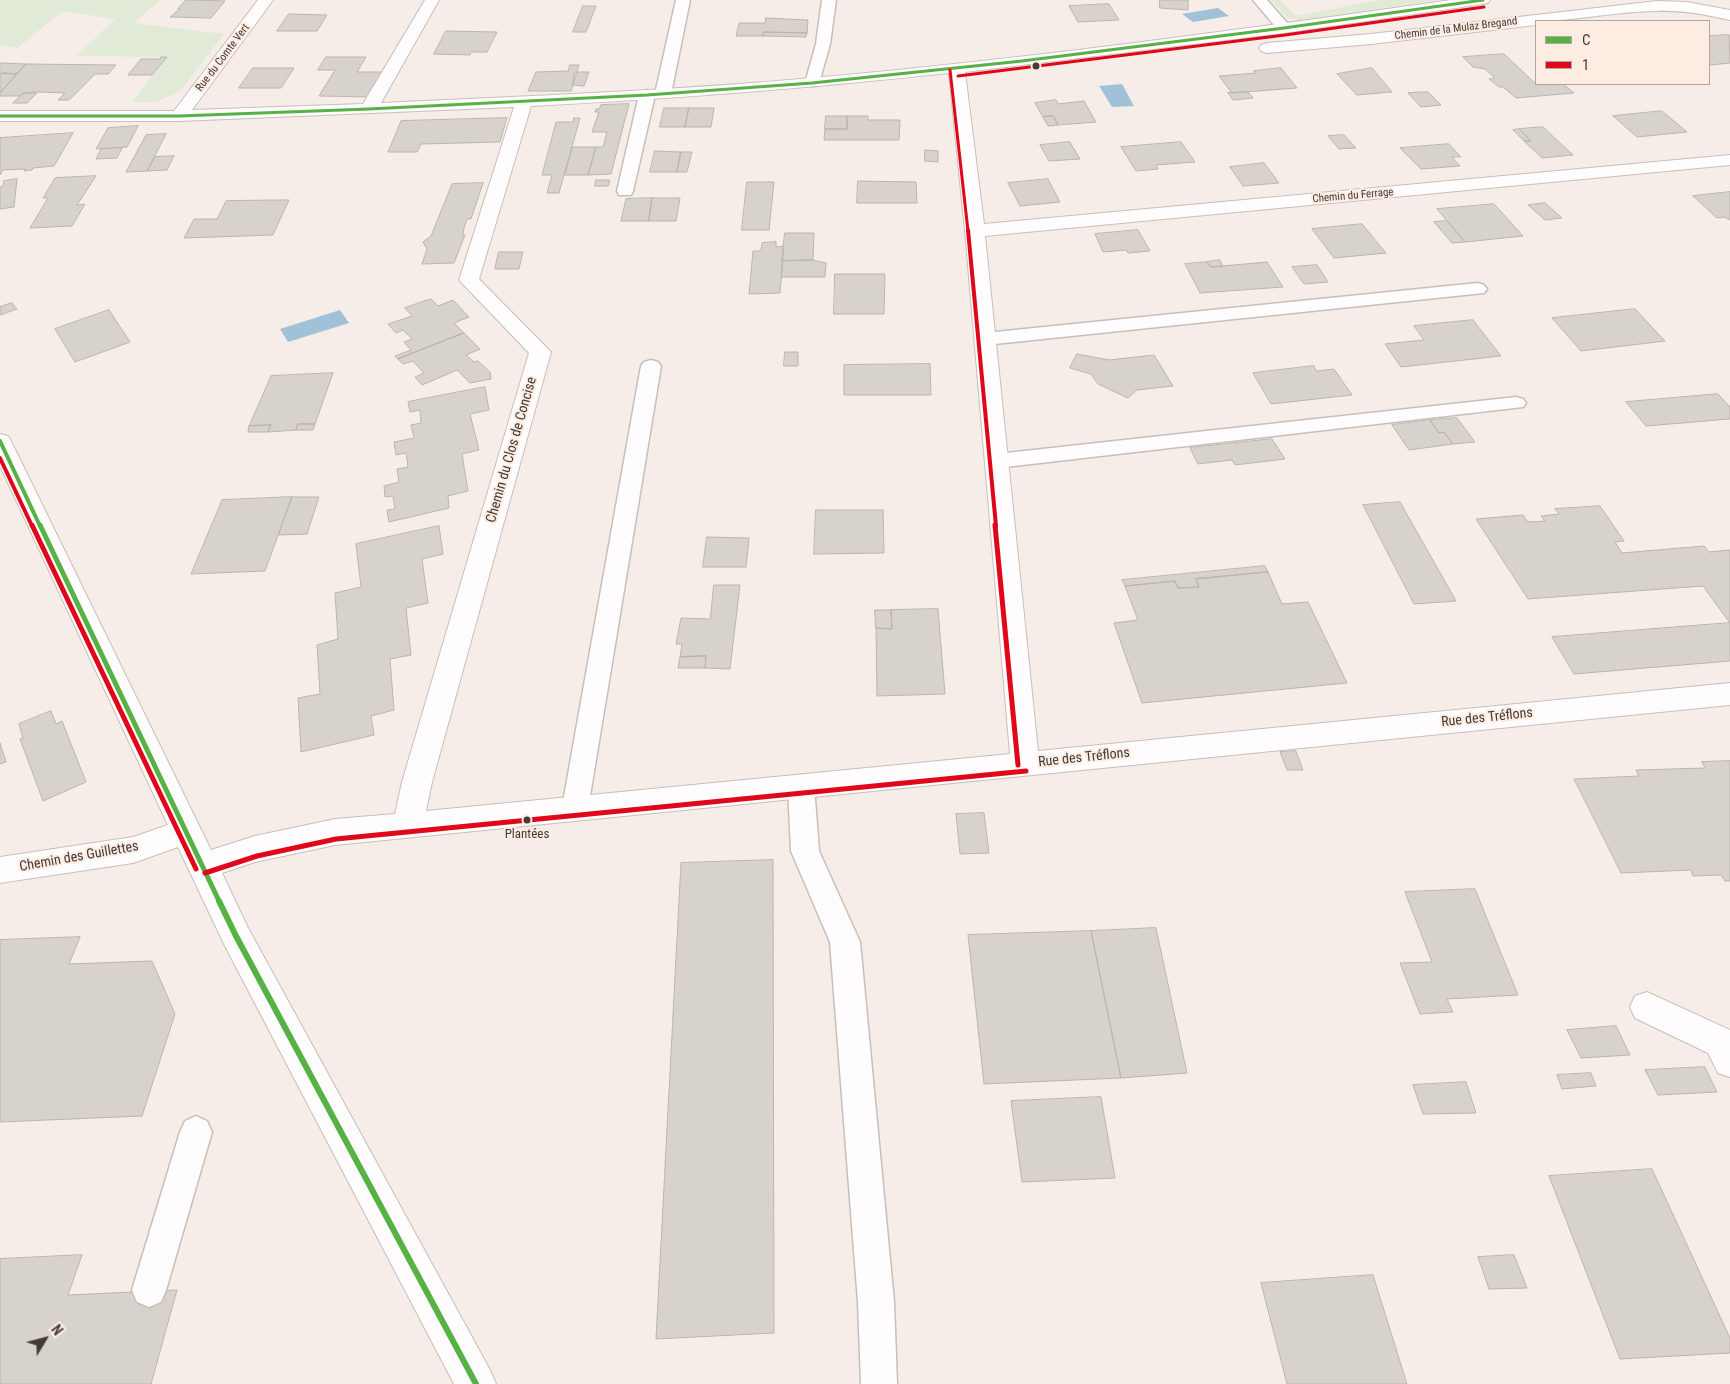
<!DOCTYPE html>
<html>
<head>
<meta charset="utf-8">
<style>
	body { margin:0 }
	#map { position:relative; width:1730px; height:1384px; overflow:hidden; background:#f6ede8; font-family:"Roboto Condensed",sans-serif }
	canvas { display:block }
	.legend { position:absolute; left:1535px; top:20px; width:175px; height:65px; box-sizing:border-box; background:#fcece2; border:1px solid #b2a59d; margin:0; padding:6px 9px; list-style:none; font-size:15px; color:#423b36 }
	.legend li { display:flex; align-items:center; gap:10px; height:25px }
	.legend b { width:25px; border:1px solid #b2a59d }
	.north { position:absolute; left:20px; top:1314px; width:50px; height:50px; -webkit-text-stroke:4px #fcece2; paint-order:stroke; rotate:53deg; font-size:14px; font-weight:700; line-height:20px; text-align:center; color:#423b36 }
	.north::after { content:''; display:block; margin:auto; width:18px; height:22px; background:#423b36; clip-path:polygon(50% 0,100% 100%,50% 72%,0 100%) }
</style>
</head>
<body>
<div id="map">
<canvas width="1730" height="1384"></canvas>
<ul class="legend">
<li><b style="height:6px;background:#57b246"></b>C</li>
<li><b style="height:6px;background:#e1071b"></b>1</li>
</ul>
<div class="north">N</div>
</div>
<script>
const context = document.querySelector('canvas').getContext('2d');
context.lineJoin = 'round';
function fill(path, color) {
  context.fillStyle = color;
  context.fill(path, 'evenodd');
}
function trace(path, color, width, dash) {
  context.strokeStyle = color;
  context.lineWidth = width;
  context.lineCap = dash ? 'butt' : 'round';
  context.setLineDash(dash || []);
  context.stroke(path);
}
function write(font, color, halo, rows, align = 'center') {
  context.font = font + ' "Roboto Condensed",sans-serif';
  context.lineWidth = 4;
  context.setLineDash([]);
  context.textBaseline = 'middle';
  context.strokeStyle = halo;
  context.fillStyle = color;
  for (const [text, x, y, turn = 0] of rows) {
    context.save();
    context.translate(x, y);
    context.rotate((+turn || 0) * Math.PI / 180);
    context.textAlign = isNaN(turn) ? turn : align;
    if (halo) context.strokeText(text, 0, 0);
    context.fillText(text, 0, 0);
    context.restore();
  }
}
const green = new Path2D(`
	M0 0H160L134 23 224 34 181 90 157 102H132L167 57 77 56 115 19 63 11 17 48 0 45Z
	M1271 0H1281L1295 16 1380 0H1439L1299 20 1288 18Z`);
const water = new Path2D(`
	M1218 8 1229 16 1193 22 1182 14Z
	M1122 84 1134 106 1112 107 1099 86Z
	M340 310 349 323 288 342 280 329Z`);
const building = new Path2D(`
	M186 0H191L225 1 211 18 170 17 180 9H178Z
	M1160 0H1188V10L1160 8Z
	M1109 4 1119 20 1078 22 1069 6Z
	M583 6H596L586 32H573Z
	M289 14 327 15 317 31H277Z
	M766 18 808 20 807 33 764 32 763 36H736L739 23H765Z
	M446 31 497 32 487 52H471L470 55 434 54Z
	M764 32 807 33 806 37 763 36Z
	M1729 35 1730 63 1711 65 1709 64V36Z
	M1504 54 1536 84H1563L1574 93 1516 98 1503 87H1499L1489 79 1495 78 1485 69 1473 67 1463 57Z
	M161 57H167L152 75H128L141 59H160Z
	M326 57H366L357 72H382L368 97 319 96 335 70H318Z
	M0 63 26 64 17 74 2 73 0 75Z
	M26 64 116 65 108 74H95L69 100H58L65 93 38 92 24 93 20 96H0V93Z
	M570 65H579L571 91H528L536 72 568 71Z
	M253 68H294L281 88H239Z
	M1281 68 1297 88 1232 93 1219 76 1256 73 1254 71Z
	M1372 68 1392 92 1357 95 1337 74Z
	M575 72H589L584 86 573 85Z
	M2 73 17 74 0 93V75Z
	M1248 92 1253 98 1233 100 1228 93Z
	M1428 92 1441 105 1421 107 1408 93Z
	M24 93H37L27 103H13Z
	M1056 100 1058 104 1084 101 1096 122 1058 125 1053 116 1043 117 1035 103Z
	M629 104 611 174 588 175 596 147H603L607 132H592L599 112H595L596 109H599L601 105Z
	M664 108H689L685 127H660Z
	M689 108H714L711 127H685Z
	M1662 111 1687 132 1637 137 1613 116Z
	M826 116H847V129H825Z
	M847 116H868V120H900L899 140H824L825 129H847Z
	M1053 116 1058 125 1048 126 1043 117Z
	M507 118 500 142 421 144 417 152H388L401 121Z
	M574 118H580L559 193H547L552 175H542L556 122H573Z
	M138 126 127 147 96 149 108 128Z
	M1543 127 1573 155 1542 158 1524 141H1531L1519 129Z
	M1519 129 1531 141H1524L1513 130Z
	M73 133 54 166 33 168 32 170 24 171 26 169 3 170 0 175V138Z
	M166 134 147 171 126 172 146 135Z
	M1344 135 1356 148 1339 149 1328 136Z
	M1070 142 1080 159 1049 161 1040 145Z
	M1181 142 1195 162 1156 165 1158 169 1136 171 1121 147Z
	M1449 144 1461 157H1452L1460 166 1421 169 1400 148Z
	M573 147H596L588 175H565Z
	M122 148 117 158 96 159 101 149Z
	M925 150 938 151V162L925 161Z
	M655 151 681 152 677 172H650Z
	M681 152H692L687 172H677Z
	M174 156 167 170 147 171 155 157Z
	M1264 163 1279 183 1243 186 1230 167Z
	M96 176 77 205 85 204 72 226 30 228 48 198H43L55 178Z
	M17 179 14 207 0 209V187L3 186 4 181Z
	M1048 179 1060 202 1020 206 1008 183Z
	M596 180H610L608 186H595Z
	M858 181 916 182 917 203H857Z
	M747 182H774L769 230H742Z
	M483 183 471 219H467L464 228 463 235H465L454 263 422 264 427 249 423 242 431 236 452 184Z
	M1730 192V220L1724 217 1717 218 1693 196Z
	M652 198H680L676 221H649Z
	M652 198 649 221H621L626 199Z
	M278 200H289L273 235 184 238 194 219H217L226 201Z
	M1545 203 1562 218 1545 220 1528 205Z
	M1494 204 1523 236 1465 242 1437 209Z
	M1447 221 1465 242 1452 243 1434 222Z
	M1362 224 1386 253 1334 258 1312 229Z
	M1138 230 1150 251 1128 253 1126 250 1103 252 1095 234Z
	M785 233H814L813 260 782 261Z
	M776 242V247L784 246 780 293 749 294 753 251H761L762 243Z
	M499 252H523L519 269H495Z
	M813 260 826 263 825 277H781L782 261Z
	M1220 260 1223 266 1211 267 1207 262Z
	M1207 262 1211 267 1267 262 1283 287 1200 293 1185 264Z
	M1317 265 1328 282 1304 284 1292 267Z
	M835 274H885L884 314H834Z
	M431 299 438 306 453 300 469 317 454 323 464 333 398 359 395 356 411 350 404 342 412 339 403 330 396 333 388 324 412 316 405 308Z
	M12 303 17 309 0 315V307Z
	M1635 309 1665 341 1581 351 1552 318Z
	M109 310 130 342 75 362 55 329Z
	M1473 320 1501 356 1401 367 1385 344 1424 340 1414 326Z
	M464 333 480 349 466 355 474 362 478 361 490 372 491 379 470 383 457 370 422 385 415 377 424 373 413 361 403 364 398 359Z
	M785 352H798V366H784Z
	M1077 354 1109 360 1154 355 1173 386 1137 390 1128 398 1098 384 1091 374 1070 368Z
	M930 364 931 395H844V365Z
	M1314 366 1316 371 1334 369 1352 395 1271 404 1253 373Z
	M333 373 315 424H298L296 430 268 432 271 425 249 426 271 376Z
	M485 387 489 410 470 414 479 450 462 454 468 491 448 496 449 508 389 522 387 510 395 509 393 496 385 497 384 486 399 482 397 469 408 467 406 453 396 455 394 442 414 438 411 425 421 423 420 410 410 412 408 402Z
	M1718 394 1730 407V419L1646 426 1626 402Z
	M1457 418 1475 442 1453 444 1444 432 1439 433 1430 420Z
	M1430 420 1439 433 1444 432 1453 444 1409 450 1392 425Z
	M298 424H315L313 430H296Z
	M271 425 268 432H248L249 426Z
	M1272 439 1285 459 1235 465 1232 460 1198 464 1190 448Z
	M292 497 265 571 191 574 222 500Z
	M292 497H319L307 534 279 535Z
	M1400 502 1456 601 1414 604 1363 505Z
	M1600 506 1624 541 1615 542 1622 553 1704 546 1709 552 1730 550V623L1703 586 1528 599 1476 519 1523 515 1528 522 1545 521 1541 516 1559 514 1555 509Z
	M816 510H883L884 553 814 554Z
	M439 526 443 554 422 559 428 603 406 608 411 655 390 659 394 710 371 716 374 735 301 752 298 698 320 694 317 645 338 639 335 593 361 587 356 544Z
	M707 537 749 538 746 567H703Z
	M1265 566 1268 572 1196 579 1199 587 1178 588 1175 581 1125 586 1122 580Z
	M1268 572 1282 604 1308 602 1347 683 1142 703 1114 623 1138 620 1125 586 1175 581 1178 588 1199 587 1196 579Z
	M714 585H740L730 669 705 668 706 656 680 657 682 644H676L681 618 710 619Z
	M938 609 945 694 877 696 876 628 892 629 891 610Z
	M875 610H891L892 629 876 628Z
	M1730 623V661L1574 674 1552 637Z
	M706 656 705 668H678L680 657Z
	M51 711 56 724 62 721 86 782 43 801 20 739 23 738 19 724Z
	M0 743 6 762 0 764Z
	M1296 751 1303 770H1287L1280 752Z
	M1730 761V881H1725L1721 875 1693 876 1691 870 1621 873 1574 779 1639 776 1636 770 1705 768 1702 762Z
	M984 813 989 853 960 854 956 814Z
	M773 860 774 1333 656 1339 681 863Z
	M1475 889 1518 995 1447 999 1453 1012 1420 1014 1400 963 1432 962 1405 892Z
	M1156 928 1187 1073 1121 1078 1091 931Z
	M1091 931 1121 1078 984 1084 968 935Z
	M80 937 69 964 152 961 175 1014 142 1116 0 1122V940Z
	M1616 1026 1630 1055 1581 1058 1567 1030Z
	M1705 1067 1717 1092 1658 1095 1645 1070Z
	M1591 1073 1596 1086 1562 1089 1557 1075Z
	M1466 1082 1476 1113 1423 1114 1413 1085Z
	M1101 1097 1115 1178 1022 1182 1011 1101Z
	M1652 1169 1730 1338V1353L1620 1359 1549 1176Z
	M82 1255 68 1295 177 1290 151 1384H0V1259Z
	M1514 1255 1527 1288 1489 1289 1478 1257Z
	M1373 1275 1407 1384H1287L1261 1283Z`);
const lane = new Path2D(`
	M676 0H690L671 94 668 97H658L655 94Z
	M822 0H836L830 44 819 83 817 86H807L805 83 816 44Z
	M1253 0H1267L1289 25 1291 28 1289 31H1279Z
	M647 90 652 92 655 95 633 191 631 195H619L617 191 639 95 642 92Z
	M1478 283 1484 285 1487 289 1484 293 985 345 978 343 975 339 978 335 985 333Z
	M651 360 658 362 661 366 588 808 585 816 575 819 565 816 562 808 641 366 644 362Z
	M1516 397 1523 399 1526 403 1523 407 997 468 990 466 986 461 990 456 997 454Z
	M801 775 810 778 814 786 819 851 860 942 894 1302 897 1384H861L858 1302 830 942 791 851 788 786 792 778Z
	M196 1116 207 1121 212 1132 166 1290 161 1302 149 1307 137 1302 132 1290 180 1132 185 1121Z`);
const street = new Path2D(`
	M258 0H273L192 110 363 104 425 0H439L381 103C525 96 669 91 812 78 1026 59 1239 30 1451 0H1490L1488 3 1483 4 1284 33 965 72 984 224 1730 155V165L985 236 1038 751 1730 683V705L335 845 255 862 222 873 247 926 490 1370 496 1384H454L225 946 178 847 133 863 0 883V857L133 837 168 825 0 466V434L8 436 11 441 211 850 255 836 335 819 395 814 402 782 529 353 459 280 514 107 179 121H0V111H174ZM949 73 965 231 1010 754 426 811 432 782 551 352 479 279 531 106C671 99 810 88 949 73Z
	M1657 1 1687 2 1730 10V20C1706 15 1683 10 1658 11 1617 11 1577 21 1536 21V25L1371 44 1267 53 1261 51 1259 48 1261 45 1267 43 1371 34Z
	M1647 992 1730 1030V1077L1718 1073 1708 1053 1635 1018 1630 1007 1635 996Z`);
const bus1Far3 = new Path2D(`
	M0 116H179L369 109 647 95 812 83 1022 61 1284 28 1483 0`);
const bus1Far2 = new Path2D(`
	M0 441 40 526`);
const bus1Far1 = new Path2D(`
	M40 525 220 903`);
const bus1 = new Path2D(`
	M219 901 236 936 476 1384`);
const bus2Far2 = new Path2D(`
	M950 70 968 231
	M958 76 1285 35 1484 7`);
const bus2Far1 = new Path2D(`
	M968 230 996 526
	M0 458 32 526`);
const bus2 = new Path2D(`
	M32 525 196 869
	M995 525 1018 765
	M205 873 257 856 336 839 1026 771`);
const markers = [
	[1036,66,4.5,"#423b36"],
	[527,820,4.5,"#423b36"]
];
const farStreetnames = [
	["Chemin de la Mulaz Bregand",1456,29,-7],
	["Rue du Comte Vert",223,58,-53],
	["Chemin du Ferrage",1353,196,-5]
];
const busNames = [
	["Plantées",527,835]
];
const streetNames = [
	["Chemin du Clos de Concise",512,450,-74],
	["Rue des Tréflons",1487,718,-6],
	["Rue des Tréflons",1084,758,-6],
	["Chemin des Guillettes",79,857,-10]
];
fill(green, '#e0ead6');
fill(water, '#a1c1d8');
fill(building, '#d8d2cc');
trace(building, '#bbb4af', 1);
trace(lane, '#c7bfba', 3);
trace(street, '#c7bfba', 2);
fill(lane, '#fefcfc');
fill(street, '#fefcfc');
trace(bus1Far3, '#57b246', 3);
trace(bus1Far2, '#57b246', 4);
trace(bus1Far1, '#57b246', 5);
trace(bus1, '#57b246', 6);
trace(bus2Far2, '#e1071b', 3);
trace(bus2Far1, '#e1071b', 4);
trace(bus2, '#e1071b', 5);
for (const [x, y, r, color] of markers) {
  const dot = new Path2D();
  dot.arc(x, y, r, 0, 2 * Math.PI);
  context.fillStyle = color;
  context.fill(dot);
  trace(dot, '#fcece2', 2);
}
write('11px', '#423b36', '#fcece2', farStreetnames);
write('13px', '#423b36', '#fcece2', busNames);
write('14px', '#423b36', '#fcece2', streetNames);
</script>
</body>
</html>
